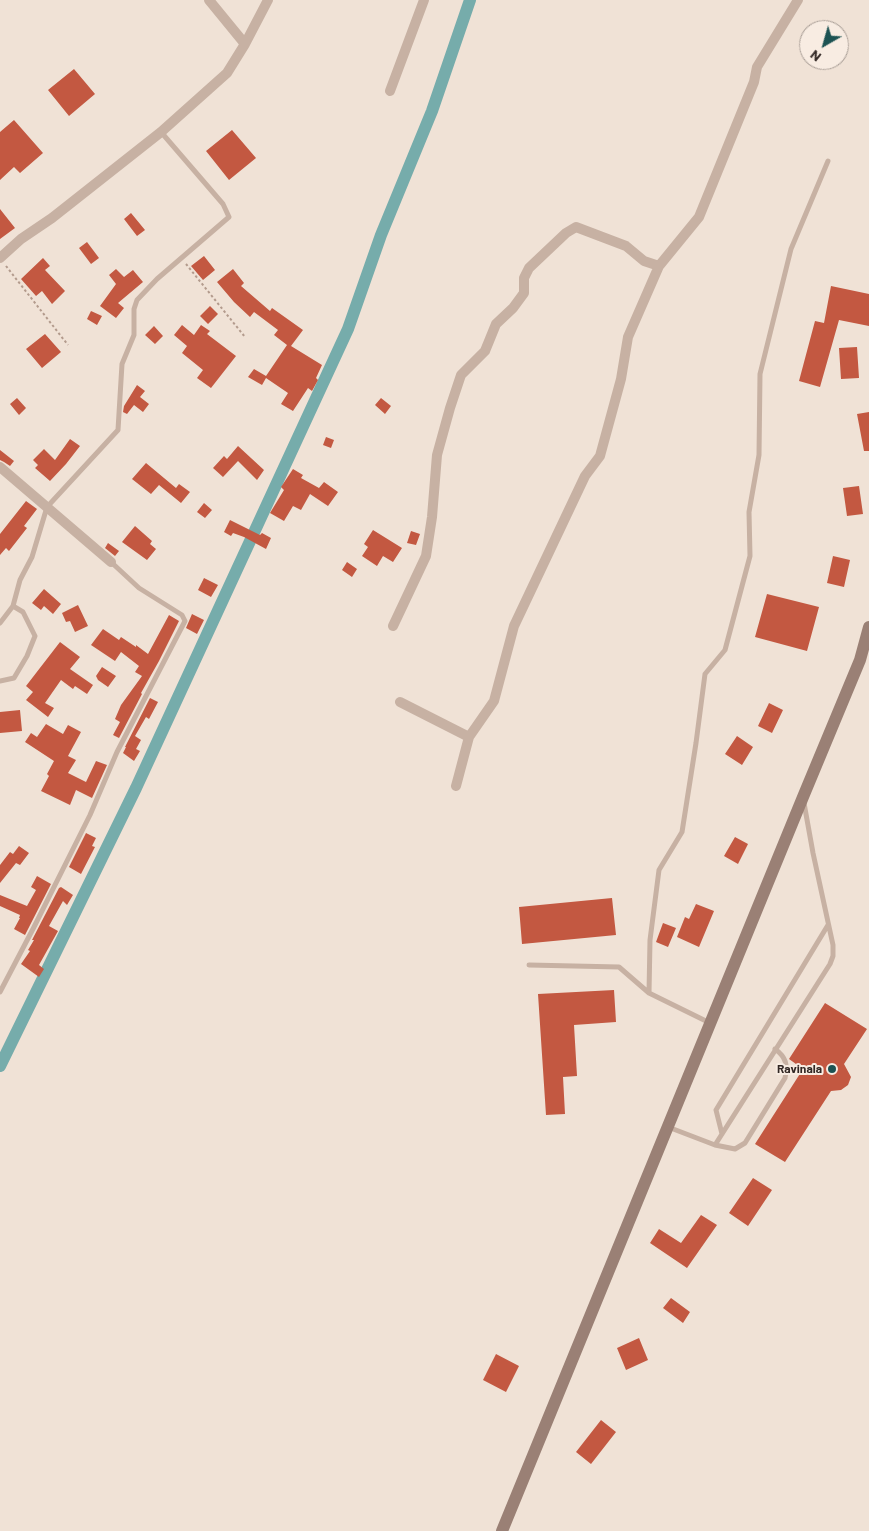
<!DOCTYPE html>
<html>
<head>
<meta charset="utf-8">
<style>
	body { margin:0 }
	#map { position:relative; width:869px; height:1531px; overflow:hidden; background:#f0e2d6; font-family:Barlow,sans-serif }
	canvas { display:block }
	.north { position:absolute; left:799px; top:20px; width:50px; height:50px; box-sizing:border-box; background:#f8ece2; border:1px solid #a99e96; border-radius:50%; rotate:218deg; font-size:14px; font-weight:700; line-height:20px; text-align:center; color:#322825 }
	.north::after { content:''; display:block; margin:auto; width:18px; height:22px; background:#1c5252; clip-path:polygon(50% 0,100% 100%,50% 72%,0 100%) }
</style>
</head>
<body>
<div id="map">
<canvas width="869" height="1531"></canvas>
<div class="north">N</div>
</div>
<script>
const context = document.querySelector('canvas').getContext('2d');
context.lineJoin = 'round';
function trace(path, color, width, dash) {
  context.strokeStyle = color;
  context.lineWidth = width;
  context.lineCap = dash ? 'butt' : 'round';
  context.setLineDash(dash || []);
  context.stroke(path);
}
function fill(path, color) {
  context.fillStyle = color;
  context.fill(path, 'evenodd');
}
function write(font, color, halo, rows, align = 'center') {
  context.font = font + ' Barlow,sans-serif';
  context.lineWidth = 4;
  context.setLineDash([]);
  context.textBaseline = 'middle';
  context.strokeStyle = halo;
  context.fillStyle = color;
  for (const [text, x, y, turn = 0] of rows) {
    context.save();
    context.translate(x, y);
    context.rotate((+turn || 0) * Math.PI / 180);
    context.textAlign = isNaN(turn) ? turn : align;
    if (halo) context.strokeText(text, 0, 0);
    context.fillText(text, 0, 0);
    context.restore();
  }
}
const canal = new Path2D(`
	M0 1066 136 788 348 329 381 235 432 111 470 0`);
const building = new Path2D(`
	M74 69 95 94 69 116 48 90Z
	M14 120 43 153 20 173 14 167 0 180V132Z
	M232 130 256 158 229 180 206 151Z
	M0 209 15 228 0 239Z
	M131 213 145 230 137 236 124 219Z
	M87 242 99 258 91 264 79 248Z
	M204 256 215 270 203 280 191 266Z
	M43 258 50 266 45 270 65 291 52 304 42 291 36 296 21 279Z
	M116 269 124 277 133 270 143 282 118 303 124 308 116 318 100 306 116 284 109 275Z
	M233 269 244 283 241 286 270 311 272 308 303 330 291 346 322 365 316 378 318 380 312 391 308 388 293 411 281 404 288 393 266 378 262 385 248 377 254 369 266 376 287 345 274 335 278 330 254 312 250 317 234 302 217 282Z
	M831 286 869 294V326L839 320 820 387 799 381 815 321 824 323Z
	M210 306 218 314 208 324 200 316Z
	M91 311 102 316 97 325 87 319Z
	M182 325 194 335 201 325 210 331 207 334 236 356 211 388 197 378 203 370 182 353 187 346 174 335Z
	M154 326 163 336 155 344 145 335Z
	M45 334 61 352 42 368 26 349Z
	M857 347 859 378 841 379 839 348Z
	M137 385 145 391 140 397 149 404 143 412 134 405 127 414 123 412 124 406Z
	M17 398 26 408 19 415 10 404Z
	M381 398 391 406 385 414 375 405Z
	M869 412V451H864L857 414Z
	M326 437 334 440 331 448 323 445Z
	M70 439 80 446 66 464 50 481 35 468 38 465 33 460 44 449 55 460Z
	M238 446 264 470 257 480 238 461 223 477 213 468 224 456 227 459Z
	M0 450 14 461 10 466 4 462 0 460Z
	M146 463 176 488 179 484 190 492 181 503 159 485 151 494 132 479Z
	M293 469 303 475 301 478 319 488 324 482 338 492 328 506 310 494 301 510 293 506 284 521 270 513 284 490 281 487Z
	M859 486 863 514 847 516 843 488Z
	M26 501 37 509 24 526 27 528 9 551 6 548 0 555V534Z
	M204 503 212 510 205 518 197 512Z
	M230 520 260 535 262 533 271 538 266 549 244 537 233 533 231 536 224 532Z
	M135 526 152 541 150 544 156 549 147 560 122 542Z
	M373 530 402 548 393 562 383 556 377 566 362 556 368 547 364 544Z
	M411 531 420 534 416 545 407 543Z
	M108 543 119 551 115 556 105 548Z
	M833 556 850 560 844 587 827 583Z
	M347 562 357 569 352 577 342 570Z
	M204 578 218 585 211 597 198 590Z
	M44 589 61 604 53 614 44 606 41 610 32 603Z
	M767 594 819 607 807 651 755 637Z
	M78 605 88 626 75 632 70 621 66 622 62 613Z
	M192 614 204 620 197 634 186 628Z
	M169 615 179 621 159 661 141 693 142 694 119 738 113 735 120 722 115 719 121 705 142 676 135 672 139 666 121 652 115 661 91 645 103 629 119 640 121 637 136 647V645L148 654Z
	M60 642 80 657 70 669 93 685 87 694 75 686 73 689 61 680 45 703 54 708 48 717 26 700 33 692 26 686Z
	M102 667 116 676 108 687 98 680 96 676Z
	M150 698 158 702 149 719 146 717 135 736 141 740 136 749 140 751 134 761 123 753 126 747H125Z
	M769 703 783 710 772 733 758 726Z
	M20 710 22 731 0 733V712Z
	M46 724 63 734 68 725 81 732 68 756 76 760 68 773 86 782 96 761 107 765 92 798 76 790 70 805 41 791 49 776 47 774 54 761 25 742 31 733 37 737Z
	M737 736 753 747 742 765 725 754Z
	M86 833 96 838 92 846 95 847 81 874 69 867Z
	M735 837 748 844 738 864 724 856Z
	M19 846 29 853 20 865 16 863 0 883V865L10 852 13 854Z
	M37 876 51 884 25 935 14 929 20 918H19L20 915 0 906V895L27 906 36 890 31 887Z
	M61 887 73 895 67 905 63 901 49 926 58 931 39 965 44 969 39 977 21 964 30 951 28 950 34 940H32L59 888Z
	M612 898 616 935 522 944 519 907Z
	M696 904 714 911 699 947 677 937 685 917 689 919Z
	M663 923 676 928 668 947 656 942Z
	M614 990 616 1022 574 1025 577 1076 563 1077 565 1114 546 1115 538 994Z
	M825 1003 867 1029 844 1064 851 1077 848 1085 841 1090 831 1091 785 1162 755 1144 803 1069 789 1059Z
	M753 1178 772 1190 748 1226 729 1213Z
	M701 1215 717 1225 687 1268 650 1243 659 1229 681 1243Z
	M671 1298 690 1312 683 1323 663 1308Z
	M639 1338 648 1360 626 1370 617 1348Z
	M496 1354 519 1366 506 1392 483 1380Z
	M601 1420 616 1432 591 1464 576 1452Z`);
const path = new Path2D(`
	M186 264 245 337
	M6 266 68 345`);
const service = new Path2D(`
	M0 623 13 606 20 580 32 557 47 507 118 430 122 364 134 335V309L137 300 157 279 229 217 223 204 161 132
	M0 681 14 678 27 656 35 636 23 612 13 606
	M529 965 619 967 649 993 710 1023
	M0 992 34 927 90 815 117 752 185 621 182 615 139 588 111 562
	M649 993 650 940 659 870 682 832 696 743 705 674 725 650 750 556 749 512 759 455 760 374 791 249 828 161
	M668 1127 715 1145 830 964 833 956V945L813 853 804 803
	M722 1134 716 1110 828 925
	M715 1145 735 1149 745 1143 785 1078C788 1065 786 1057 775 1049`);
const minor = new Path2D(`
	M209 0 245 44
	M390 91 424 0
	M0 258 21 239 52 218 161 132 227 73 245 44 268 0
	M0 467 111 562
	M393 626 426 556 432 517 437 455 450 408 461 375 485 351 496 324 513 308 524 293V278L529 268 566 233 576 227 626 246 644 261 659 266
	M400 702 469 737
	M456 786 469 737 494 701 514 626 585 476 600 456 621 379 628 337 659 266 699 217 754 82 757 67 798 0`);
const secondary = new Path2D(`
	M502 1531 803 797 860 660 869 627`);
const markers = [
	[832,1069,5,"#1c5252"]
];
const poiNames = [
	["Ravinala",822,1069]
];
trace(canal, '#76acab', 12);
fill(building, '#c35841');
trace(path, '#b39b8d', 2, [2.5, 2.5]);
trace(service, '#c7b1a3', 5);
trace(minor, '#c7b1a3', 10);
trace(secondary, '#9a8075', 12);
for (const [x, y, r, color] of markers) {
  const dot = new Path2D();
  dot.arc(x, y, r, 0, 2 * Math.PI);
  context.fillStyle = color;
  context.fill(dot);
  trace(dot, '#f8ece2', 2);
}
write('bold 12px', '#322825', '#f8ece2', poiNames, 'right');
</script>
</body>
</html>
